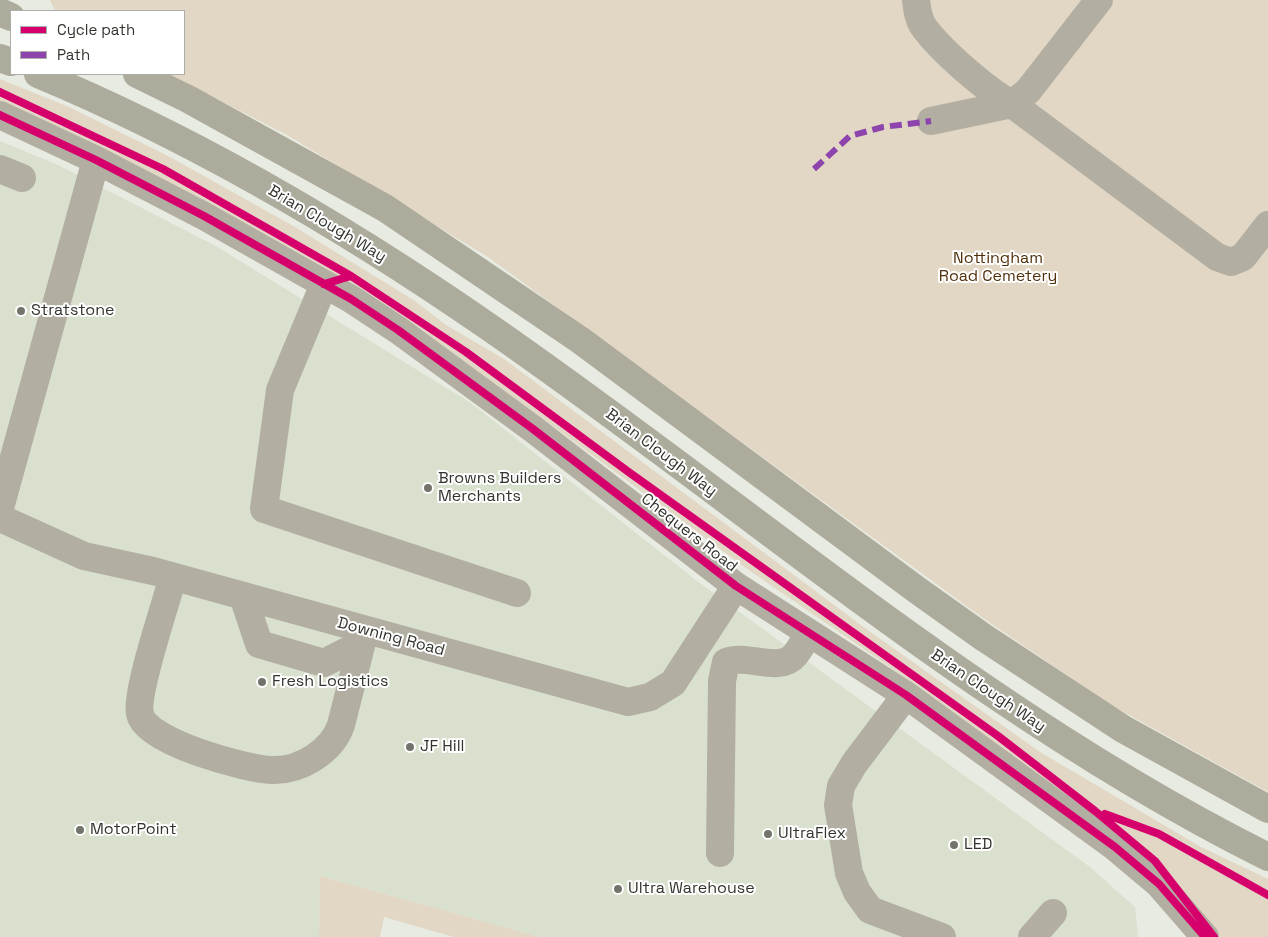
<!DOCTYPE html>
<html>
<head>
<meta charset="utf-8">
<style>
	body { margin:0 }
	#map { position:relative; width:1268px; height:937px; overflow:hidden; background:#e8ebe1; font-family:"Space Grotesk",sans-serif }
	canvas { display:block }
	.legend { position:absolute; left:10px; top:10px; width:175px; height:65px; box-sizing:border-box; background:#fff; border:1px solid #adaeab; margin:0; padding:6px 9px; list-style:none; font-size:15px; color:#32342d }
	.legend li { display:flex; align-items:center; gap:10px; height:25px }
	.legend b { width:25px; border:1px solid #adaeab }
</style>
</head>
<body>
<div id="map">
<canvas width="1268" height="937"></canvas>
<ul class="legend">
<li><b style="height:6px;background:#d6006c"></b>Cycle path</li>
<li><b style="height:6px;background:#8e44ad"></b>Path</li>
</ul>
</div>
<script>
const context = document.querySelector('canvas').getContext('2d');
context.lineJoin = 'round';
function fill(path, color) {
  context.fillStyle = color;
  context.fill(path, 'evenodd');
}
function trace(path, color, width, dash) {
  context.strokeStyle = color;
  context.lineWidth = width;
  context.lineCap = dash ? 'butt' : 'round';
  context.setLineDash(dash || []);
  context.stroke(path);
}
function write(font, color, halo, rows, align = 'center') {
  context.font = font + ' "Space Grotesk",sans-serif';
  context.lineWidth = 4;
  context.setLineDash([]);
  context.textBaseline = 'middle';
  context.strokeStyle = halo;
  context.fillStyle = color;
  for (const [text, x, y, turn = 0] of rows) {
    context.save();
    context.translate(x, y);
    context.rotate((+turn || 0) * Math.PI / 180);
    context.textAlign = isNaN(turn) ? turn : align;
    if (halo) context.strokeText(text, 0, 0);
    context.fillText(text, 0, 0);
    context.restore();
  }
}
const built = new Path2D(`
	M0 141 56 164 214 245 471 403 697 581 1090 867 1135 907 1138 937H540L320 876 319 937H0Z`);
const green = new Path2D(`
	M50 0H1268V792L1111 705 983 618 488 257 287 135 168 74H184V11H55Z
	M0 79 69 107 170 157 295 227 415 301 446 325 504 359 869 631 1040 752 1201 847 1268 879V937H1219L1202 916 1091 815 906 678 750 571 441 344 0 101Z
	M320 876 540 937H454L384 917 380 937H319Z`);
const minor = new Path2D(`
	M916 0C917 9 918 18 923 26 940 50 986 90 1012 104L1217 257 1231 262 1243 257 1268 225
	M0 115 96 160 204 216 351 299 398 330 533 429 736 586 906 695 1115 847 1159 884 1205 937
	M931 121 1012 104 1028 91 1099 0
	M0 169 22 178
	M324 284 280 390 264 509 517 593
	M0 508 96 160
	M0 518 84 556 153 571 628 702 650 697 673 683 736 586
	M173 577C166 603 135 693 140 714 145 742 246 769 272 770 301 771 332 751 341 725L365 630
	M243 596 259 644 324 663 361 644
	M906 695 854 764 841 786 838 805 849 873 857 892 870 910 942 937
	M720 853 722 681 726 662C746 653 779 674 795 655 800 649 804 641 808 635
	M1032 937 1053 913`);
const highway = new Path2D(`
	M0 12 11 17
	M0 58 11 62
	M38 74C194 139 347 229 486 325 747 505 981 714 1268 857
	M137 74 188 99 385 208 580 340 917 590 983 637 1123 729 1268 809`);
const quiet = new Path2D(`
	M814 169 850 136 883 127 931 121`);
const cycleway = new Path2D(`
	M0 92 163 169 351 276
	M0 115 96 160 204 216 351 299 398 330 533 429 736 586 906 695 1115 847 1159 884 1205 937
	M324 284 351 276 466 352 630 473 998 736 1095 811 1155 861 1214 937
	M1105 814 1159 834 1268 895`);
const markers = [
	[21,311,5,"#72746c"],
	[428,488,5,"#72746c"],
	[262,682,5,"#72746c"],
	[410,747,5,"#72746c"],
	[80,830,5,"#72746c"],
	[768,834,5,"#72746c"],
	[954,845,5,"#72746c"],
	[618,889,5,"#72746c"]
];
const streetNames = [
	["Brian Clough Way",327,224,31],
	["Brian Clough Way",661,453,37],
	["Chequers Road",689,533,38],
	["Downing Road",391,637,15],
	["Brian Clough Way",988,691,34]
];
const parkNames = [
	["Nottingham",998,259],
	["Road Cemetery",998,277]
];
const poiNames = [
	["Stratstone",31,311],
	["Browns Builders",438,479],
	["Merchants",438,497],
	["Fresh Logistics",272,682],
	["JF Hill",420,747],
	["MotorPoint",90,830],
	["UltraFlex",778,834],
	["LED",964,845],
	["Ultra Warehouse",628,889]
];
fill(built, '#dae0ce');
fill(green, '#e2d6c4');
trace(minor, '#b2afa2', 28);
trace(highway, '#acab9c', 28);
trace(quiet, '#8e44ad', 6, [12, 6]);
trace(cycleway, '#d6006c', 8);
for (const [x, y, r, color] of markers) {
  const dot = new Path2D();
  dot.arc(x, y, r, 0, 2 * Math.PI);
  context.fillStyle = color;
  context.fill(dot);
  trace(dot, '#fff', 2);
}
write('16px', '#32342d', '#fff', streetNames);
write('16px', '#51310c', '#fff', parkNames);
write('16px', '#32342d', '#fff', poiNames, 'left');
</script>
</body>
</html>
